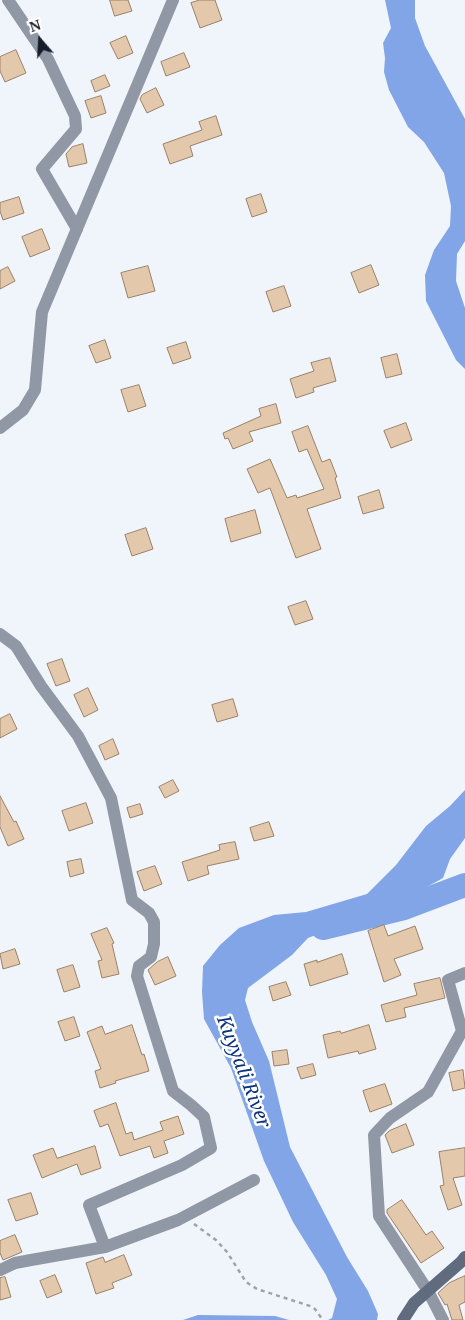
<!DOCTYPE html>
<html>
<head>
<meta charset="utf-8">
<style>
	body { margin:0 }
	#map { position:relative; width:465px; height:1320px; overflow:hidden; background:#f0f4fb; font-family:"Noto Serif",serif }
	canvas { display:block }
	.north { position:absolute; left:15px; top:15px; width:50px; height:50px; -webkit-text-stroke:4px #fff; paint-order:stroke; rotate:341deg; font-size:14px; font-weight:700; line-height:20px; text-align:center; color:#171d28 }
	.north::after { content:''; display:block; margin:auto; width:18px; height:22px; background:#171d28; clip-path:polygon(50% 0,100% 100%,50% 72%,0 100%) }
</style>
</head>
<body>
<div id="map">
<canvas width="465" height="1320"></canvas>
<div class="north">N</div>
</div>
<script>
const context = document.querySelector('canvas').getContext('2d');
context.lineJoin = 'round';
function fill(path, color) {
  context.fillStyle = color;
  context.fill(path, 'evenodd');
}
function trace(path, color, width, dash) {
  context.strokeStyle = color;
  context.lineWidth = width;
  context.lineCap = dash ? 'butt' : 'round';
  context.setLineDash(dash || []);
  context.stroke(path);
}
function write(font, color, halo, rows, align = 'center') {
  context.font = font + ' "Noto Serif",serif';
  context.lineWidth = 5;
  context.setLineDash([]);
  context.textBaseline = 'middle';
  context.strokeStyle = halo;
  context.fillStyle = color;
  for (const [text, x, y, turn = 0] of rows) {
    context.save();
    context.translate(x, y);
    context.rotate((+turn || 0) * Math.PI / 180);
    context.textAlign = isNaN(turn) ? turn : align;
    if (halo) context.strokeText(text, 0, 0);
    context.fillText(text, 0, 0);
    context.restore();
  }
}
const water = new Path2D(`
	M385 0H415V18L425 46 465 119V241L457 254 456 281 465 308V369L456 360 426 301 425 275 434 250 450 226 451 206 444 173 424 142 408 127 389 90 384 72 385 58 383 43 391 28Z
	M465 790V838L450 859 443 878 396 904 308 938 292 955 248 988 245 1000 252 1022 269 1061 290 1147 347 1257 368 1291 378 1314 377 1320H328L332 1318 337 1299 326 1275 293 1222 264 1161 231 1068 204 1019 202 992 203 966 220 945 239 928 274 915 306 912 367 894 396 865 426 826 450 806Z
	M198 1315 275 1316 289 1320H183Z`);
const river = new Path2D(`
	M323 928 404 908 465 885`);
const building = new Path2D(`
	M110 0H128L132 11 115 16Z
	M200 0H215L222 20 200 28 191 3Z
	M126 36 133 53 118 59 110 43Z
	M16 50 26 73 5 82 0 71V57Z
	M184 53 190 67 166 76 161 62Z
	M105 75 110 86 95 92 91 81Z
	M156 88 164 105 147 113 140 99 142 95Z
	M101 96 106 113 91 118 85 101Z
	M216 116 222 135 190 146 193 156 170 164 163 144 202 130 199 122Z
	M83 144 87 163 69 167 66 154 72 147Z
	M261 194 267 212 252 217 246 199Z
	M19 197 24 213 3 220 0 211V203Z
	M42 229 50 249 30 257 22 237Z
	M371 265 379 285 359 293 351 273Z
	M148 266 155 291 128 298 121 273Z
	M8 267 15 281 0 289V271Z
	M284 286 291 306 273 312 266 292Z
	M105 340 111 358 96 363 89 346Z
	M186 342 191 358 173 364 167 348Z
	M397 354 402 374 386 378 381 358Z
	M330 358 336 381 313 388 314 392 296 398 290 379 314 371 311 363Z
	M139 385 146 406 128 412 121 390Z
	M276 404 281 423 249 432 253 441 233 449 228 438 225 439 223 433 261 416 259 409Z
	M406 423 412 440 391 448 384 431Z
	M308 426 322 462 330 459 337 477 335 478 341 498 307 509 321 549 296 558 270 488 258 493 247 469 270 459 287 498 296 495 297 498 324 489 307 449 299 452 292 432Z
	M379 490 384 508 363 514 358 497Z
	M255 510 261 533 231 542 225 519Z
	M146 528 153 549 132 556 125 535Z
	M306 601 313 619 295 625 288 607Z
	M62 659 70 681 56 686 47 664Z
	M88 688 98 710 84 717 74 695Z
	M233 699 238 716 217 722 212 705Z
	M10 714 17 729 0 738V719Z
	M113 739 119 754 105 760 99 746Z
	M173 780 179 791 165 798 159 787Z
	M0 796 14 822 16 821 24 839 8 846 0 827Z
	M86 803 93 823 69 831 62 811Z
	M140 804 143 814 130 818 127 808Z
	M269 822 274 836 254 841 250 828Z
	M235 842 239 859 207 866 209 874 188 881 182 862 220 850 219 845Z
	M81 859 84 873 70 877 67 862Z
	M155 866 162 884 144 891 137 872Z
	M384 925 388 936 415 926 423 949 394 959 401 975 384 982 368 931Z
	M107 928 114 943 112 944 119 974 102 978 98 961 102 960 91 934Z
	M15 949 20 964 3 969 0 954Z
	M342 954 348 974 310 986 304 964 317 960V962Z
	M168 957 176 976 155 985 148 970 157 962Z
	M73 965 80 987 64 992 57 970Z
	M440 978 445 998 404 1008 406 1017 386 1022 381 1005 417 995 414 984Z
	M286 982 291 995 273 1001 269 987Z
	M74 1017 80 1036 65 1041 58 1022Z
	M132 1025 142 1055 144 1054 149 1071 115 1081 116 1083 100 1088 95 1071 101 1069 87 1032 102 1026 105 1034Z
	M369 1025 376 1049 359 1054 358 1051 328 1058 323 1035 340 1031 341 1033Z
	M287 1050 289 1064 274 1066 272 1052Z
	M313 1064 316 1075 301 1079 297 1068Z
	M463 1070 465 1088 453 1091 449 1073Z
	M385 1084 392 1104 370 1112 363 1091Z
	M116 1103 126 1134 132 1132 134 1140 163 1130 160 1122 178 1116 184 1134 164 1141 168 1153 154 1158 150 1146 120 1156 108 1124 100 1127 94 1111Z
	M406 1124 414 1145 392 1153 385 1135 389 1131Z
	M95 1146 101 1168 81 1175 77 1164 42 1178 33 1155 53 1148 57 1158Z
	M465 1148V1176L453 1178 462 1205 448 1210 440 1186 444 1185 439 1152Z
	M31 1193 38 1214 16 1221 8 1200Z
	M402 1200 426 1235 432 1231 444 1248 421 1263 387 1213V1210Z
	M15 1235 22 1252 3 1260 0 1253V1241Z
	M124 1255 132 1275 112 1283 114 1288 96 1294 86 1263 103 1257 105 1262Z
	M55 1275 62 1292 47 1298 40 1281Z
	M465 1276V1302L459 1305 463 1320H452L447 1304 445 1305 438 1293 449 1283Z
	M5 1277 11 1297 0 1300V1278Z`);
const path = new Path2D(`
	M194 1224 216 1240 227 1252 246 1282 257 1289 310 1306 315 1309 322 1319`);
const minor = new Path2D(`
	M8 0 48 59 75 116 76 129 42 169 77 229
	M0 634 16 646 41 686 78 736 111 798 132 900 149 913 154 922V944L151 957 139 966 137 976 173 1091 191 1105 204 1117 211 1148 182 1165 89 1205 105 1247
	M0 1270 15 1263 31 1260 105 1247 178 1220 254 1180
	M443 1320 428 1291 379 1216 374 1135 390 1118 428 1092 462 1031 448 980 465 973`);
const tertiary = new Path2D(`
	M0 428 23 410 35 390 42 312 173 0`);
const secondary = new Path2D(`
	M403 1320 414 1303 461 1262 465 1257`);
const waterNames = [
	["Kuyyali River",243,1072,69]
];
fill(water, '#81a5e7');
trace(river, '#81a5e7', 24);
fill(building, '#e3c8ac');
trace(building, '#9a8167', 1);
trace(path, '#9ea2ab', 2.5, [4, 4]);
trace(minor, '#9097a5', 12);
trace(tertiary, '#9097a5', 12);
trace(secondary, '#606b7e', 12);
write('italic 19px', '#0b337d', '#fff', waterNames);
</script>
</body>
</html>
